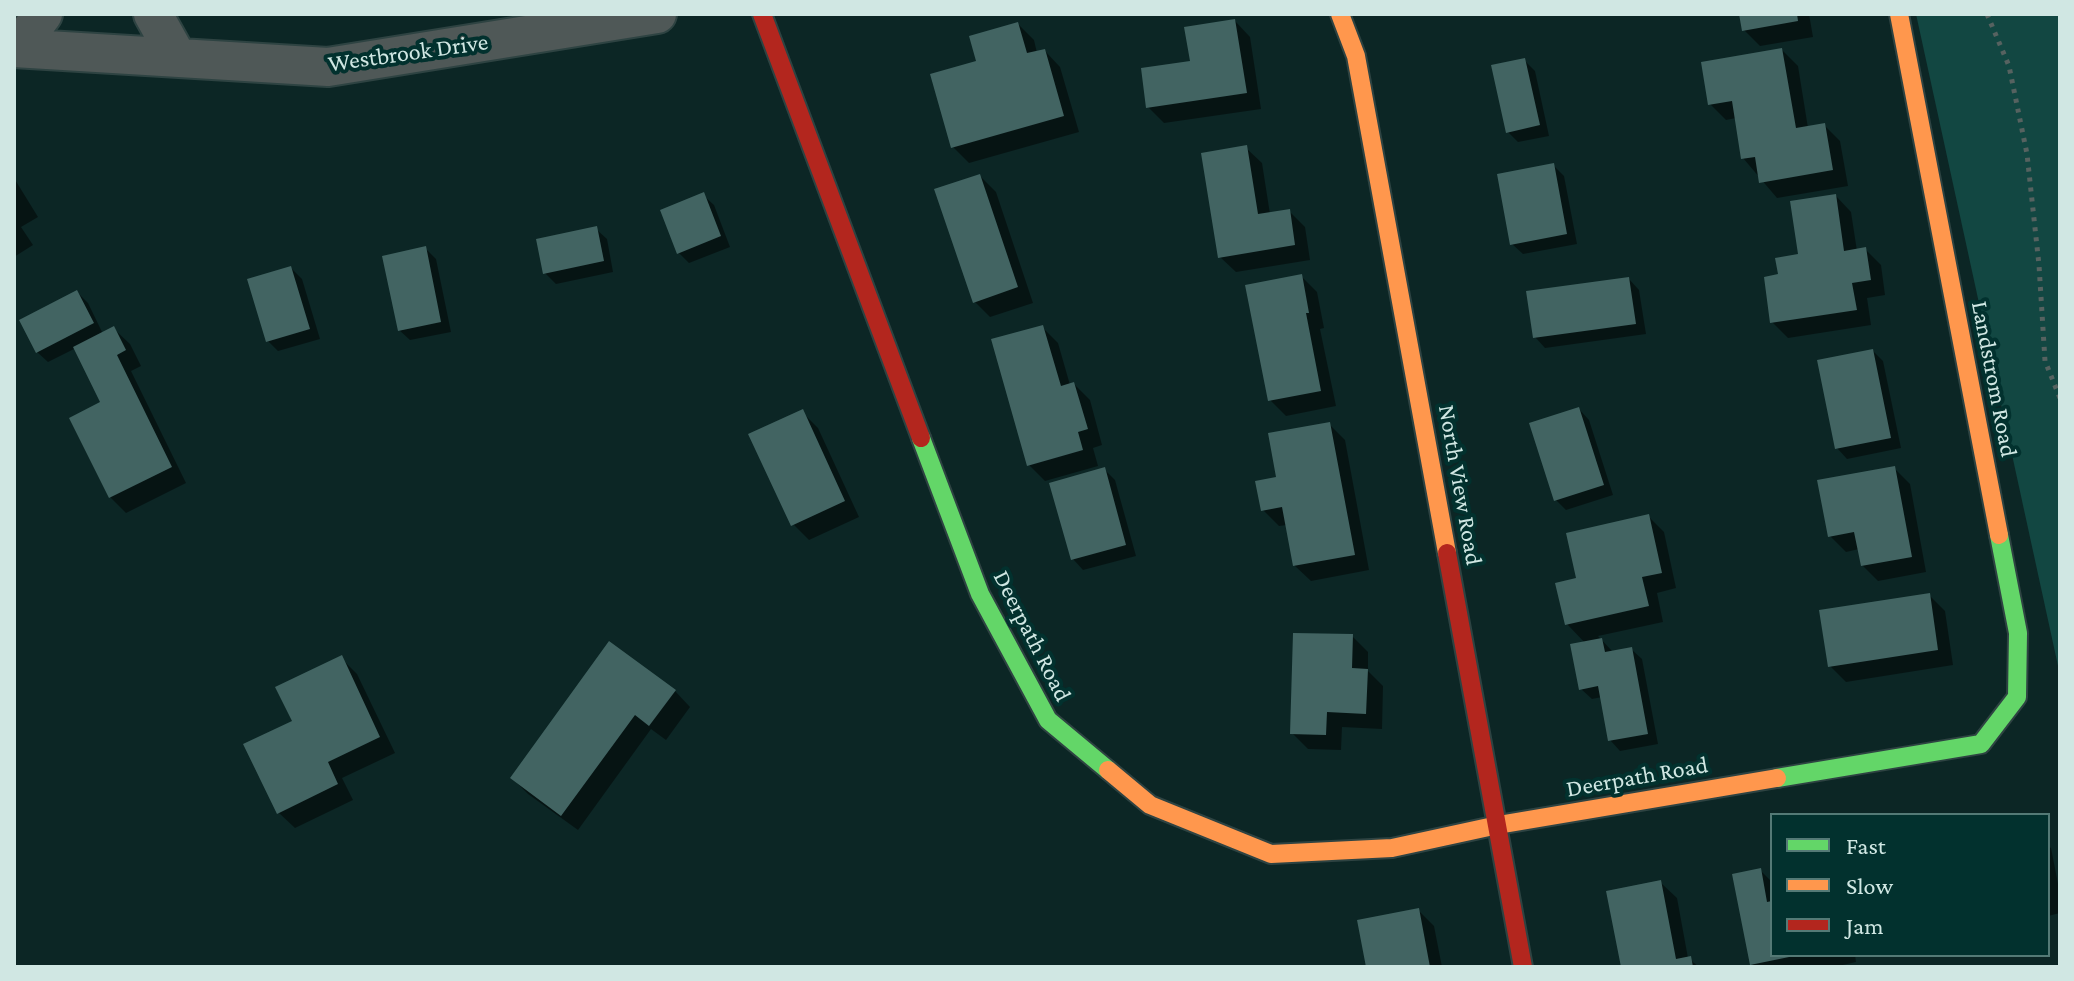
<!DOCTYPE html>
<html>
<head>
<meta charset="utf-8">
<style>
	body { margin:0 }
	#map { position:relative; width:2074px; height:981px; overflow:hidden; background:#0c2625; font-family:"Crimson Pro",serif }
	canvas { display:block }
	.frame { position:absolute; inset:0; border:16px solid #d0e7e3; pointer-events:none }
	.legend { position:absolute; left:1770px; top:813px; width:280px; height:144px; box-sizing:border-box; background:#02312e; border:2px solid #547a76; margin:0; padding:10px 14px; list-style:none; font-size:24px; color:#d0e7e3 }
	.legend li { display:flex; align-items:center; gap:16px; height:40px }
	.legend b { width:40px; border:2px solid #547a76 }
</style>
</head>
<body>
<div id="map">
<canvas width="2074" height="981"></canvas>
<div class="frame"></div>
<ul class="legend">
<li><b style="height:10px;background:#63d668"></b>Fast</li>
<li><b style="height:10px;background:#ff974d"></b>Slow</li>
<li><b style="height:10px;background:#b3261e"></b>Jam</li>
</ul>
</div>
<script>
const context = document.querySelector('canvas').getContext('2d');
context.lineJoin = 'round';
function fill(path, color) {
  context.fillStyle = color;
  context.fill(path, 'evenodd');
}
function trace(path, color, width, dash) {
  context.strokeStyle = color;
  context.lineWidth = width;
  context.lineCap = dash ? 'butt' : 'round';
  context.setLineDash(dash || []);
  context.stroke(path);
}
function write(font, color, halo, rows, align = 'center') {
  context.font = font + ' "Crimson Pro",serif';
  context.lineWidth = 8;
  context.setLineDash([]);
  context.textBaseline = 'middle';
  context.strokeStyle = halo;
  context.fillStyle = color;
  for (const [text, x, y, turn = 0] of rows) {
    context.save();
    context.translate(x, y);
    context.rotate((+turn || 0) * Math.PI / 180);
    context.textAlign = isNaN(turn) ? turn : align;
    if (halo) context.strokeText(text, 0, 0);
    context.fillText(text, 0, 0);
    context.restore();
  }
}
const green = new Path2D(`
	M1916 14H2060V675Z`);
const shadow = new Path2D(`
	M1741 14H1809L1813 37 1760 46 1744 30Z
	M1235 21 1250 37 1261 109 1164 123 1148 107Z
	M1018 24 1034 40 1037 53 1045 51 1060 67 1079 132 969 163 953 147Z
	M1782 50 1798 66 1808 128 1824 125 1840 141 1848 186 1777 198 1743 158 1736 118 1726 120 1710 104Z
	M1525 61 1535 71 1549 136 1518 142 1508 132Z
	M1246 148 1262 163 1270 214 1289 211 1305 227 1310 260 1236 272 1220 257Z
	M1553 165 1564 176 1577 244 1523 254 1512 244Z
	M980 176 996 192 1033 303 990 317 974 301Z
	M14 178 38 217 21 227 33 245 14 257Z
	M703 195 714 205 730 247 689 263 679 253Z
	M1836 196 1851 212 1857 251 1865 249 1881 265 1885 295 1867 298 1871 325 1788 338 1772 322 1780 276 1800 256Z
	M596 229 607 239 613 272 556 284 545 273Z
	M425 248 436 259 451 332 410 340 399 330Z
	M291 268 302 279 320 339 278 351 268 341Z
	M1301 276 1317 292 1324 328 1320 329 1336 406 1286 416 1270 400Z
	M1629 279 1639 290 1646 334 1545 348 1535 337Z
	M77 292 88 303 103 334 114 329 130 344 141 366 131 371 186 483 126 513 110 497 103 403 76 348 48 362 37 352Z
	M1042 327 1058 343 1070 385 1074 384 1090 400 1102 445 1093 448 1098 466 1045 481 1029 465Z
	M1873 351 1883 361 1901 448 1847 459 1837 448Z
	M1579 409 1589 420 1613 495 1566 510 1556 500Z
	M802 412 818 428 859 517 809 540 793 524Z
	M1329 424 1345 440 1369 570 1311 581 1295 566 1287 525 1279 526 1263 510 1279 478Z
	M1894 468 1910 484 1926 572 1878 581 1862 565 1859 549 1846 552 1830 536Z
	M1105 470 1115 480 1136 556 1083 570 1073 559Z
	M1648 516 1664 532 1676 588 1657 593 1663 622 1598 636 1613 652 1631 649 1642 659 1658 744 1620 751 1610 740 1602 697 1592 699 1581 689 1585 643 1567 624 1579 580Z
	M1929 595 1945 611 1953 665 1846 682 1830 666Z
	M1352 636 1368 652V671L1383 686 1382 729 1342 727 1341 750 1308 749 1292 733Z
	M341 658 357 674 395 753 342 778 353 800 295 828 279 813 294 722Z
	M675 691 690 707 666 740 651 729 578 830 528 794 512 778Z
	M2048 846 2051 848 2060 894V913L2048 916Z
	M1760 870 1772 882V955H1855L1856 962 1834 967H1755L1752 964Z
	M1661 883 1677 898 1688 958 1699 967H1623Z
	M1418 910 1434 926 1442 967H1368Z`);
const building = new Path2D(`
	M1739 14H1797L1798 21 1742 31Z
	M1235 19 1247 93 1146 108 1141 68 1190 61 1184 27Z
	M1018 22 1027 53 1045 49 1064 116 951 148 930 74 976 61 969 36Z
	M1782 48 1796 128 1825 123 1833 170 1759 183 1755 157 1741 159 1732 101 1708 105 1701 62Z
	M1525 58 1540 125 1506 133 1491 65Z
	M1247 145 1258 214 1290 209 1295 245 1218 258 1201 153Z
	M1554 163 1567 234 1510 245 1497 174Z
	M980 174 1018 287 973 303 934 189Z
	M704 192 721 236 677 254 660 210Z
	M1836 194 1844 251 1866 247 1871 280 1852 283 1857 310 1770 323 1764 277 1778 274 1775 258 1798 254 1790 201Z
	M597 226 604 261 543 274 536 239Z
	M426 246 441 322 398 331 382 256Z
	M291 266 310 329 266 342 247 279Z
	M1302 274 1309 313H1306L1321 391 1268 401 1245 285Z
	M1629 277 1636 324 1533 338 1526 291Z
	M77 290 94 323 36 353 19 320Z
	M1043 325 1061 386 1074 382 1088 429 1078 432 1083 450 1027 466 991 339Z
	M114 326 126 350 117 355 172 467 109 498 69 418 100 402 73 347Z
	M1873 349 1891 438 1835 449 1817 360Z
	M1579 407 1604 485 1554 501 1529 423Z
	M803 409 845 501 791 526 748 434Z
	M1330 422 1355 555 1293 566 1282 507 1261 511 1255 481 1276 477 1268 433Z
	M1895 466 1912 557 1861 566 1854 532 1828 537 1817 480Z
	M1105 467 1126 545 1071 560 1049 483Z
	M1649 514 1662 573 1642 577 1649 606 1565 625 1555 583 1576 578 1566 533Z
	M1930 593 1938 650 1828 667 1819 610Z
	M1293 633 1353 634 1352 668 1368 669 1366 714 1327 712 1326 735 1290 734Z
	M1602 638 1605 652 1632 647 1648 734 1608 741 1598 686 1579 690 1570 644Z
	M609 641 676 690 649 726 635 715 561 816 510 778Z
	M342 655 380 737 328 762 338 784 277 814 243 744 292 721 275 687Z
	M1761 868 1767 902 1772 901V955L1794 956 1750 965 1732 874Z
	M1661 880 1676 959 1691 956 1693 967H1621L1606 891Z
	M1419 908 1430 967H1366L1357 920Z`);
const path = new Path2D(`
	M1987 14 2009 66 2027 154 2039 265 2045 361 2060 398`);
const street = new Path2D(`
	M153 14 177 57
	M14 48 328 67 657 14
	M18 48 43 14`);
const fast = new Path2D(`
	M921 438 980 594 1048 720 1108 770
	M1777 778 1981 744 2017 697 2018 633 1999 535`);
const slow = new Path2D(`
	M1340 14 1356 56 1447 553
	M1899 14 1999 535
	M1108 770 1150 805 1271 854 1392 848 1498 825 1777 778`);
const jam = new Path2D(`
	M762 14 921 438
	M1447 553 1523 967`);
const streetNames = [
	["Westbrook Drive",408,53,-8],
	["Landstrom Road",1994,379,79],
	["North View Road",1460,485,80],
	["Deerpath Road",1032,636,63],
	["Deerpath Road",1637,777,-10]
];
fill(green, '#124742');
fill(shadow, '#0007');
fill(building, '#426462');
trace(street, '#2e4342', 42);
trace(fast, '#2e4342', 22);
trace(slow, '#2e4342', 22);
trace(jam, '#2e4342', 22);
trace(path, '#566260', 5, [4, 6]);
trace(street, '#4f5857', 38);
trace(fast, '#63d668', 18);
trace(slow, '#ff974d', 18);
trace(jam, '#b3261e', 18);
write('24px', '#d0e7e3', '#02312e', streetNames);
</script>
</body>
</html>
